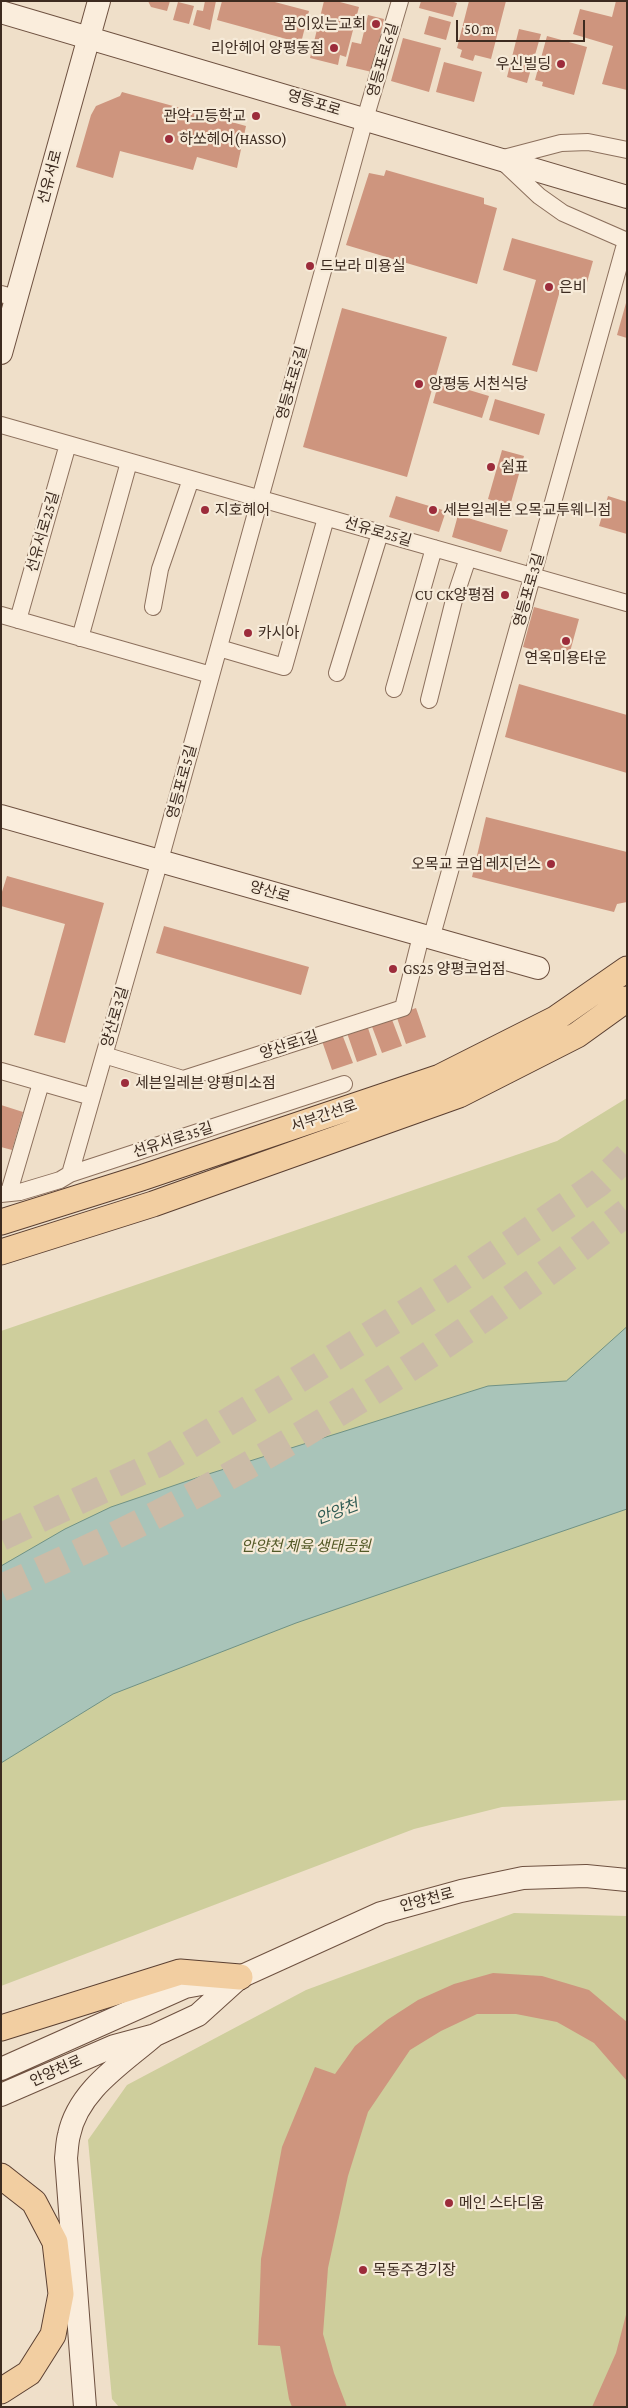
<!DOCTYPE html>
<html>
<head>
<meta charset="utf-8">
<style>
	body { margin:0 }
	#map { position:relative; width:628px; height:2408px; overflow:hidden; background:#efdfc9; font-family:"Crimson Pro",serif }
	canvas { display:block }
	.frame { position:absolute; inset:0; border:2px solid #3d2b20; pointer-events:none }
	.scale { position:absolute; left:456px; top:20px; width:129px; height:22px; box-sizing:border-box; border:2px solid #3d2b20; border-top:0; padding-left:6px; font-size:15px; line-height:18px; white-space:nowrap; color:#3d2b20; -webkit-text-stroke:4px #f6ead8; paint-order:stroke }
</style>
</head>
<body>
<div id="map">
<canvas width="628" height="2408"></canvas>
<div class="frame"></div>
<div class="scale">50 m</div>
</div>
<script>
const context = document.querySelector('canvas').getContext('2d');
context.lineJoin = 'round';
function fill(path, color) {
  context.fillStyle = color;
  context.fill(path, 'evenodd');
}
function trace(path, color, width, dash) {
  context.strokeStyle = color;
  context.lineWidth = width;
  context.lineCap = dash ? 'butt' : 'round';
  context.setLineDash(dash || []);
  context.stroke(path);
}
function write(font, color, halo, rows, align = 'center') {
  context.font = font + ' "Crimson Pro","Noto Sans KR",serif';
  context.lineWidth = 4.5;
  context.setLineDash([]);
  context.textBaseline = 'middle';
  context.strokeStyle = halo;
  context.fillStyle = color;
  for (const [text, x, y, turn = 0] of rows) {
    context.save();
    context.translate(x, y);
    context.rotate((+turn || 0) * Math.PI / 180);
    context.textAlign = isNaN(turn) ? turn : align;
    if (halo) context.strokeText(text, 0, 0);
    context.fillText(text, 0, 0);
    context.restore();
  }
}
const green = new Path2D(`
	M627 1098V1800L502 1807 414 1829 1 1986V1331L557 1141Z
	M514 1913 627 1916V2407H119L112 2399 88 2140 127 2085 306 1990Z`);
const water = new Path2D(`
	M627 1327V1509L296 1623 113 1694 1 1763V1566L65 1529 111 1507 199 1477 488 1386 566 1381Z`);
const building = new Path2D(`
	M148 1H170L167 11 151 7Z
	M205 1H216L210 30 193 25 197 10 203 11Z
	M222 1H271L309 11 301 43 217 20Z
	M324 1H336L359 7 346 57 340 55 338 65 310 58Z
	M421 1H451L457 3 453 17 419 8Z
	M469 1H506L491 59 475 55 473 61 460 57 462 50 457 48Z
	M616 1H627V90L602 84 613 46 573 34 580 9 612 17Z
	M178 2 194 6 189 24 173 20Z
	M368 15 384 19 372 72 346 66 352 42 361 44Z
	M429 16 451 22 446 40 424 34Z
	M519 29 541 34 527 83 507 77Z
	M547 36 587 47 574 95 542 86 543 82 535 80Z
	M403 38 441 48 429 92 391 81Z
	M444 62 482 72 474 102 436 92Z
	M122 92 246 126 237 168 197 157 193 170 120 151 113 178 76 167 91 115 96 106 120 96Z
	M386 170 484 198V204L497 208 477 284 346 245 369 173 384 176Z
	M512 238 593 261 584 293 561 287 537 372 512 365 536 280 503 270Z
	M626 303H627V338L617 335Z
	M342 308 447 337 407 477 303 447Z
	M439 381 489 396 482 418 433 403Z
	M495 399 545 414 539 435 489 420Z
	M502 450 524 456 510 506 488 499Z
	M396 496 446 511 439 532 389 517Z
	M608 496 627 502V534L599 526Z
	M458 515 508 530 501 552 452 537Z
	M534 607 579 619 568 659 523 647Z
	M519 684 627 715V773L505 737Z
	M486 817 627 852V902L617 904 614 912 472 877Z
	M7 876 104 903 65 1043 34 1035 65 924 1 906V895Z
	M164 926 309 967 301 995 156 953Z
	M416 1008 426 1037 406 1044 396 1015Z
	M391 1017 402 1046 382 1053 371 1024Z
	M367 1025 377 1055 357 1062 347 1033Z
	M342 1034 353 1063 332 1070 322 1041Z
	M1 1105 23 1112 12 1150 1 1147Z
	M493 1973 542 1976 589 1990 627 2022V2081L594 2043 557 2022 516 2014H477L441 2031 410 2050 368 2112 348 2176 328 2268 323 2334 334 2373 347 2407H292L289 2399 280 2346 258 2345 261 2259 282 2147 315 2067 335 2074 355 2046 387 2020 418 2000 454 1984Z
	M627 2311V2407H592L616 2353Z`);
const highwayTunnel = new Path2D(`
	M1 1537 161 1462 291 1384 452 1284 599 1183 627 1156
	M1 1588C225 1491 435 1363 627 1212`);
const street = new Path2D(`
	M500 159 561 143 588 142 627 150
	M503 162 539 196 563 213 627 241
	M1 294 16 298
	M1 425 627 603
	M153 607 160 569 191 479
	M1 615 211 675
	M18 620 68 444
	M80 638 129 462
	M219 648 284 667 326 518
	M337 673 380 533
	M394 689 434 548
	M429 700 454 600 468 558
	M431 939 626 241
	M104 1055 183 1079 403 1008 421 936
	M1 1071 92 1097
	M70 1174 160 860 365 119 400 1
	M9 1192 41 1083
	M1 1194 20 1192 60 1180 70 1174 344 1084`);
const secondary = new Path2D(`
	M1 12 627 197
	M1 353 99 1
	M1 816 538 968
	M1 2069 185 1987 240 1977 381 1913 461 1891 523 1878 586 1876 627 1880
	M1 2095 114 2046 155 2035 198 2015 240 1977
	M85 2407 66 2158C67 2150 67 2142 69 2135 78 2090 123 2063 155 2035`);
const primary = new Path2D(`
	M1 1222 141 1178 440 1077 555 1019 627 969
	M1 1252 153 1204 459 1095 577 1035 627 999
	M1 2028 180 1972 240 1977
	M1 2176 34 2202 55 2242 61 2294 53 2335 29 2373 1 2391`);
const markers = [
	[376,24,5,"#9c2c3b"],
	[334,48,5,"#9c2c3b"],
	[561,64,5,"#9c2c3b"],
	[256,116,5,"#9c2c3b"],
	[169,139,5,"#9c2c3b"],
	[310,266,5,"#9c2c3b"],
	[549,287,5,"#9c2c3b"],
	[419,384,5,"#9c2c3b"],
	[491,467,5,"#9c2c3b"],
	[205,510,5,"#9c2c3b"],
	[433,510,5,"#9c2c3b"],
	[505,595,5,"#9c2c3b"],
	[248,633,5,"#9c2c3b"],
	[566,641,5,"#9c2c3b"],
	[551,864,5,"#9c2c3b"],
	[393,969,5,"#9c2c3b"],
	[125,1083,5,"#9c2c3b"],
	[449,2203,5,"#9c2c3b"],
	[363,2270,5,"#9c2c3b"]
];
const poiNames = [
	["꿈이있는교회",366,24,"right"],
	["리안헤어 양평동점",324,48,"right"],
	["우신빌딩",551,64,"right"],
	["관악고등학교",246,116,"right"],
	["하쏘헤어(HASSO)",179,139],
	["드보라 미용실",320,266],
	["은비",559,287],
	["양평동 서천식당",429,384],
	["쉼표",501,467],
	["지호헤어",215,510],
	["세븐일레븐 오목교투웨니점",443,510],
	["CU CK양평점",495,595,"right"],
	["카시아",258,633],
	["연옥미용타운",566,658,"center"],
	["오목교 코업 레지던스",541,864,"right"],
	["GS25 양평코업점",403,969],
	["세븐일레븐 양평미소점",135,1083],
	["메인 스타디움",459,2203],
	["목동주경기장",373,2270]
];
const streetNames = [
	["영등포로6길",383,60,-74],
	["영등포로",314,103,17],
	["선유서로",50,177,-75],
	["영등포로5길",292,383,-74],
	["선유서로25길",43,532,-74],
	["선유로25길",378,532,16],
	["영등포로3길",529,590,-74],
	["영등포로5길",182,782,-75],
	["양산로",270,892,16],
	["양산로3길",115,1017,-74],
	["양산로1길",289,1045,-18],
	["서부간선로",324,1116,-19],
	["선유서로35길",173,1140,-18],
	["안양천로",427,1900,-15],
	["안양천로",56,2071,-24]
];
const parkNames = [
	["안양천 체육 생태공원",306,1546]
];
const waterNames = [
	["안양천",337,1512,-20]
];
fill(green, '#cece9c');
fill(water, '#a9c4b9');
trace(water, '#709285', 1);
fill(building, '#ce957e');
trace(highwayTunnel, '#cbbba7', 28, [28, 14]);
trace(street, '#8c705d', 18);
trace(secondary, '#6e5140', 24);
trace(primary, '#5a3f31', 27);
trace(street, '#faeddc', 16);
trace(secondary, '#faeddc', 22);
trace(primary, '#f2cea1', 25);
for (const [x, y, r, color] of markers) {
  const dot = new Path2D();
  dot.arc(x, y, r, 0, 2 * Math.PI);
  context.fillStyle = color;
  context.fill(dot);
  trace(dot, '#f6ead8', 2);
}
write('15px', '#3d2b20', '#f6ead8', poiNames, 'left');
write('15px', '#3d2b20', '#f6ead8', streetNames);
write('italic 15px', '#535927', '#f6ead8', parkNames);
write('italic 16px', '#305c54', '#f6ead8', waterNames);
</script>
</body>
</html>
